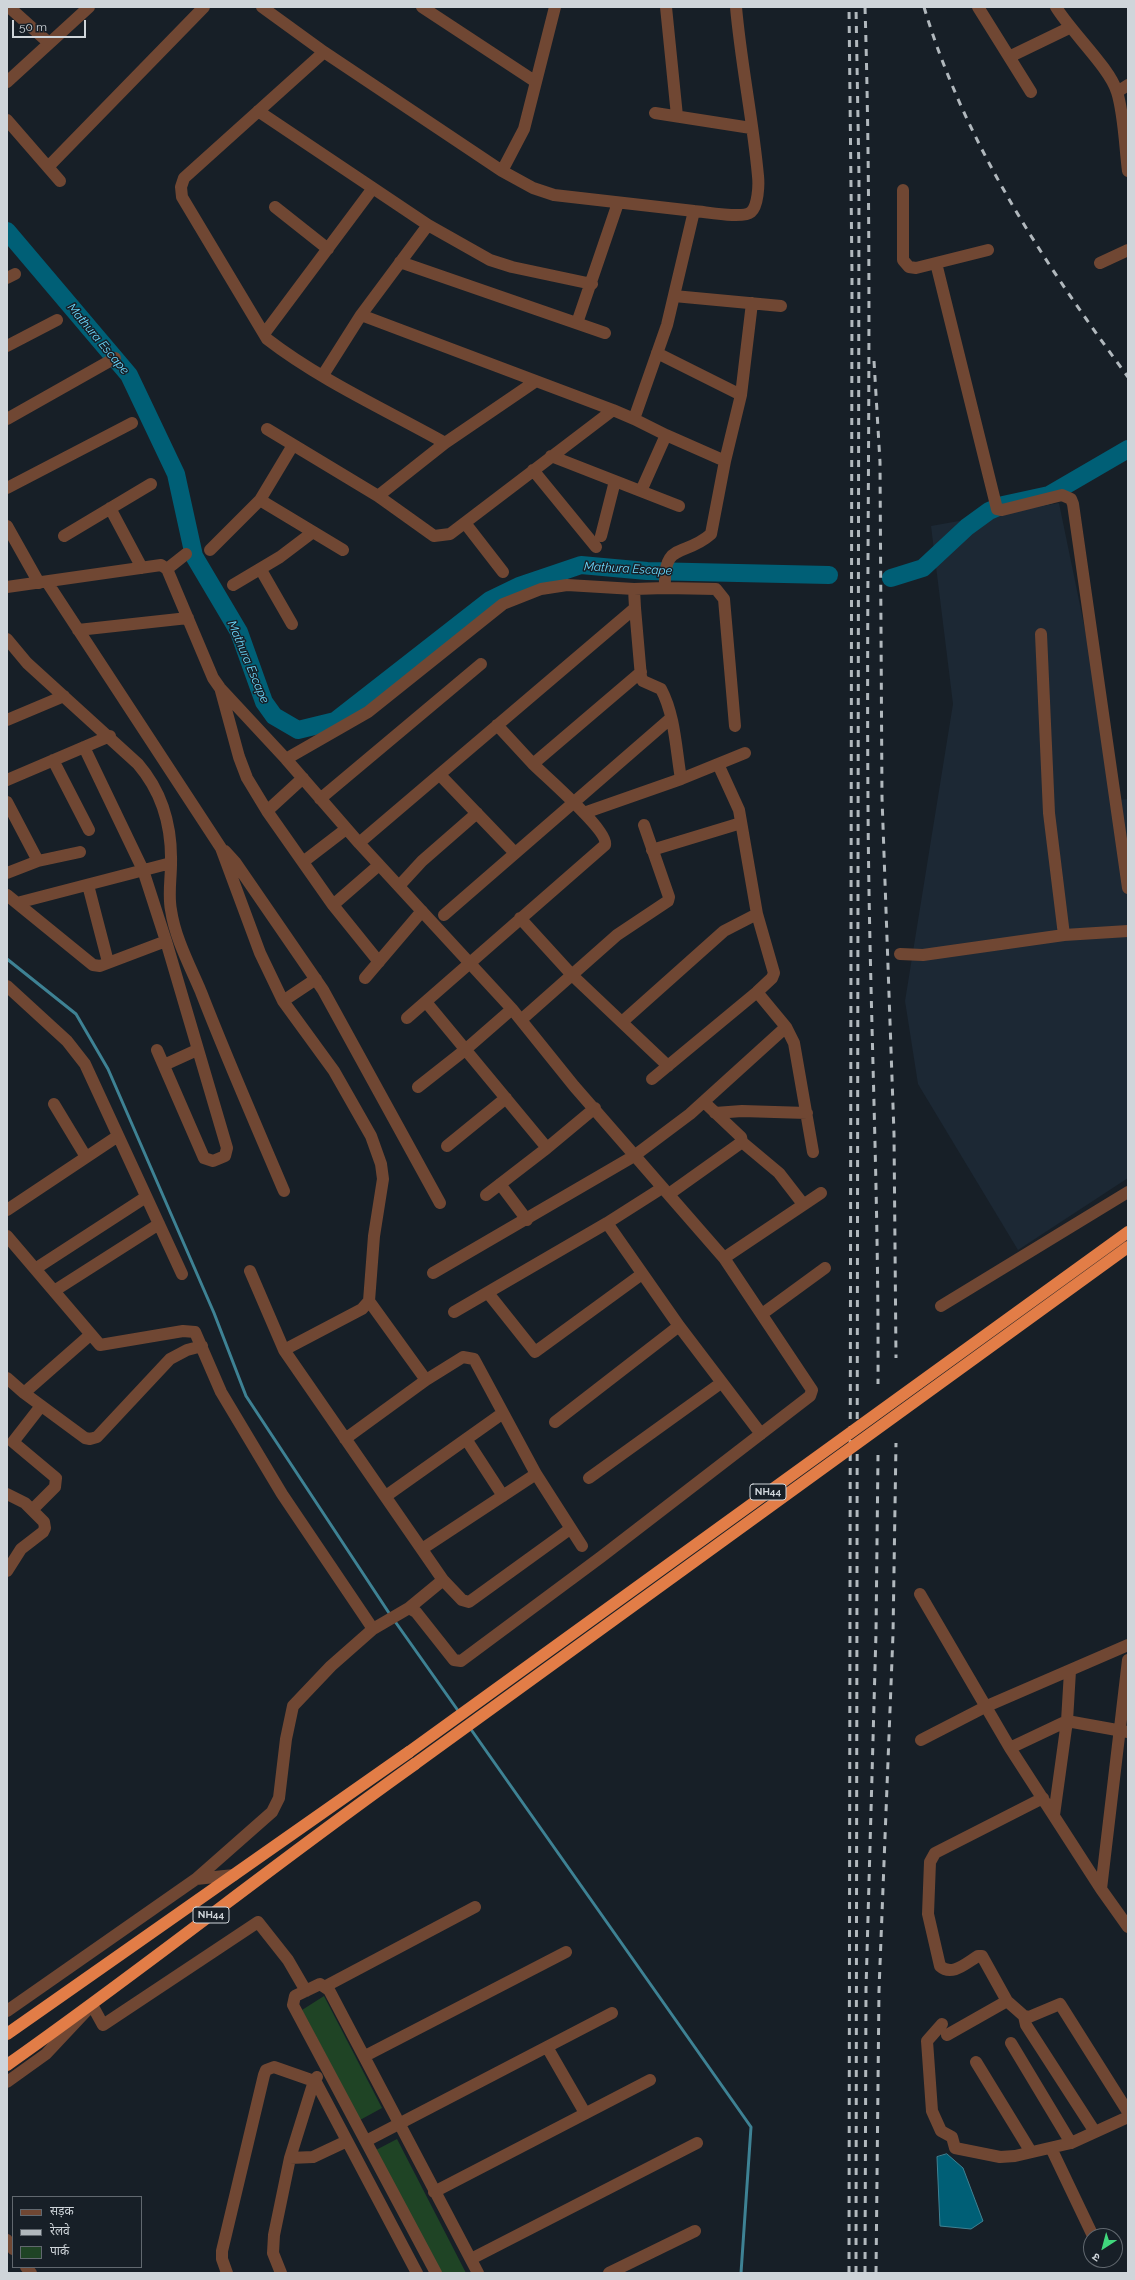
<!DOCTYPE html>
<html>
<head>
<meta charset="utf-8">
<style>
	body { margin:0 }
	#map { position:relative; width:1135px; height:2280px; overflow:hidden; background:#171f27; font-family:Raleway,"Noto Sans Devanagari",sans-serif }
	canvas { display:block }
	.frame { position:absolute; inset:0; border:8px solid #cfd5da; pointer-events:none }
	.legend { position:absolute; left:12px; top:2196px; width:130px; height:72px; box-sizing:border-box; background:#171f27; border:1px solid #61686f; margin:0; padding:5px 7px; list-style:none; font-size:12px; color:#cfd5da }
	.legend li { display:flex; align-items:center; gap:8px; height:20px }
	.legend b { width:20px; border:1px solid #61686f }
	.north { position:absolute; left:1083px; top:2228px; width:40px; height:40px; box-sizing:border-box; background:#171f27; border:1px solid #61686f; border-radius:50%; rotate:216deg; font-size:11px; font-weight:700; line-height:16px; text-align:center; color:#cfd5da }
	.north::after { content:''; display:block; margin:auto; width:14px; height:18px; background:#40d77c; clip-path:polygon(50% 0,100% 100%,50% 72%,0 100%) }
	.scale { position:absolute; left:12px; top:20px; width:74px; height:18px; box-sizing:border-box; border:2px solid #cfd5da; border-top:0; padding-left:5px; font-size:12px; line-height:14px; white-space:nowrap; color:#cfd5da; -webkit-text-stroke:3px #171f27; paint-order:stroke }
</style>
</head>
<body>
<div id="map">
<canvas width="1135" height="2280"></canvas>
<div class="frame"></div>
<ul class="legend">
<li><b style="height:5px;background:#704733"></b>सड़क</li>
<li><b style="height:5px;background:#b1b8bd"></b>रेलवे</li>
<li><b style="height:11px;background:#1f4425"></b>पार्क</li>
</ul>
<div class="north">उ</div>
<div class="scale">50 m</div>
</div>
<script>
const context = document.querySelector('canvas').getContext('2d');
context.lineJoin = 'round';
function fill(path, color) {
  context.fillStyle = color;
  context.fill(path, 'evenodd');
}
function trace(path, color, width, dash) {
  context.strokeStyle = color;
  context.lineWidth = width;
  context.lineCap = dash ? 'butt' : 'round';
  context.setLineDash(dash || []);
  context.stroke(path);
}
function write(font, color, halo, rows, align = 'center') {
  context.font = font + ' Raleway,sans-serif';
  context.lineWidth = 3;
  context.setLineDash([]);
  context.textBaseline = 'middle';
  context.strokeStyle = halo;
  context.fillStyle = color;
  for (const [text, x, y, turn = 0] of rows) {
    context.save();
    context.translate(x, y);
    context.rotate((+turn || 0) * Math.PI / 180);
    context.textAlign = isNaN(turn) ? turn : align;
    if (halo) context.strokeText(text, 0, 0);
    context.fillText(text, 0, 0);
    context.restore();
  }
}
const built = new Path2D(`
	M1059 503 1120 800 1128 799V1178L1018 1250 918 1084 905 1001 953 704 931 526Z`);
const green = new Path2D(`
	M324 1996 382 2108 360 2120 302 2010Z
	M397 2139 466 2273H440L376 2150Z`);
const water = new Path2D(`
	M947 2154 963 2168 983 2221 971 2229 940 2226 937 2157Z`);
const stream = new Path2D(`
	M7 959 76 1014 108 1069 214 1313 246 1396 391 1616
	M394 1620 459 1712
	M470 1728 751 2127 741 2273`);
const river = new Path2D(`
	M7 231 129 375 176 474 194 556 239 632 264 702 274 716 298 730 335 721 490 600 519 586 581 565 647 571 829 575
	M891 578 923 568 967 527 989 511 1003 505 1049 495 1128 449`);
const minor = new Path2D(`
	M9 7 49 43
	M262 7 324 52 502 171 533 188 554 195 694 211 667 325 634 419 613 410 450 534 434 536 378 496 267 429
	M422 7 536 82
	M666 7 677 116
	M978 7 1031 92
	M1056 7C1071 32 1110 68 1117 92 1124 114 1125 148 1128 171
	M324 52 184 178 181 187 182 197 267 339C320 380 386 410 445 443
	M1009 57 1069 28
	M7 82 89 7
	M1117 92 1128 85
	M258 111 428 225 490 260 512 267 592 284
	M655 113 751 128
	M7 120 60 181
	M48 167 204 7
	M502 171 524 129 555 7
	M903 190V260L909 267 916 268 988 250
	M275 207 328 249
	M694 211C707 212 743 219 751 212 758 206 759 185 758 176 753 120 741 64 736 7
	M400 262 605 333
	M936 263 997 509 1002 510 1062 495 1071 499 1073 504 1128 888
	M1100 263 1128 250
	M7 278 15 274
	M674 296 781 306
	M361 315 536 381
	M577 323 618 203
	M264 334 373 188
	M7 346 57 320
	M657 353 741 395 725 461
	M323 375 361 315 428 225
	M741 395 752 303
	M7 419 115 358
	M551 456 679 506
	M533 470 596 547
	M7 488 132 423
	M641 491 666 435
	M378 496 445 443 536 381 613 410
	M260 500 343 550
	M110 508 142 568
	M465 523 503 572
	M7 526 39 583
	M64 536 151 484
	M601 536 615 481
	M210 550 260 500 293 445
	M167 569 186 554
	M261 570 292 624
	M47 582 221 848 260 953 283 1001 334 1071 371 1136 381 1164 383 1179 374 1236 369 1301 362 1309 284 1350
	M233 585 280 557 313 532
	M7 587 161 565 167 569 213 678 220 688 286 759 359 843 512 1009 574 1086 724 1258 812 1390 810 1396 601 1557 461 1661 454 1660 416 1612 409 1608 373 1629 331 1666 293 1706 286 1739 279 1798 272 1812 196 1879
	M665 588 716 589 724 599 735 726
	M635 608 641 677 643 681 661 689C675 715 676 750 681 779
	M78 630 188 618
	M1041 634 1049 813 1064 935
	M7 639 27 663 138 764C163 793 172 826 171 864 171 879 168 895 171 910 175 938 190 966 201 992 227 1059 256 1125 284 1191
	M221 691 239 757 247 778 267 811 333 905 379 962
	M7 720 64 696
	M84 747 143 870 166 941 227 1148 225 1156 213 1161 204 1158 157 1050
	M286 759 368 712 503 604 541 589 567 585 634 589 665 588C663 540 684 558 711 534L725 461 666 435 634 419
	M53 760 89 830
	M533 764 641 672
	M440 775 515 853
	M7 780 110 736
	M320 799 481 664
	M7 802 38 861
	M267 811 303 778
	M584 813 681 779 745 753
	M359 843 635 608 634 589
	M652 850 741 823
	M225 851 235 862 323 990 440 1203
	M303 862 346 829
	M7 873 38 861 80 852
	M88 885 108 962
	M399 886 422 861 477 813
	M7 895 93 965 100 966 166 941
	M17 903 171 863
	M333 905 379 865
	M444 915 671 718
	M520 918 572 975 668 1066
	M900 954 923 955 1064 935 1128 931
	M365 978 422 911
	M7 986 67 1041 85 1064 182 1274
	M283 1001 316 979
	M426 1002 547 1148
	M407 1018 605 845C609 831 545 776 533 764 521 751 509 738 497 725
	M521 1020 617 935 668 901 669 897 644 825
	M622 1022 724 931 757 914
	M786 1027 794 1043 813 1152
	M164 1065 197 1050
	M652 1079 757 992 772 978 774 973 757 914 739 810 718 764
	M418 1087 465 1050 512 1009
	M54 1104 86 1157
	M715 1113 742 1111 807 1113
	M742 1142 779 1173 803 1204
	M447 1146 506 1098
	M500 1184 527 1220
	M669 1194 742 1142 741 1137 704 1102
	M486 1195 547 1148 595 1108
	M7 1210 118 1136
	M607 1223 679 1326 761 1434
	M7 1236 100 1345 183 1331 195 1332 221 1392 282 1494 373 1629
	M724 1258 821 1193
	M35 1269 146 1197
	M250 1271 284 1350 443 1580 462 1600 469 1602 570 1529
	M433 1273 634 1156 690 1114 786 1027 757 992
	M54 1291 159 1224
	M488 1293 535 1352 642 1274
	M369 1301 426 1380
	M941 1306 1128 1192
	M454 1312 607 1223 662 1188
	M762 1314 825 1268
	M7 1378 24 1393 85 1438 90 1439 97 1437 170 1359 187 1350 202 1346
	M24 1393 90 1335
	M555 1422 679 1326
	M345 1439 426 1380 463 1357 474 1359 536 1474 582 1546
	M466 1439 503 1496
	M589 1478 721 1383
	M7 1494 25 1503 44 1522 45 1528 43 1532 21 1549 7 1571
	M386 1496 503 1413
	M32 1510 55 1487 56 1478 13 1442 41 1406
	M422 1549 536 1474
	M920 1594 1010 1748 1101 1889 1128 1927
	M409 1608 443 1580
	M921 1740 987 1706 1128 1645
	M1010 1748 1067 1721 1128 1732
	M1054 1815 1067 1721 1070 1671
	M1101 1889 1128 1660
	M326 1986 475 1907
	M1007 2001 982 1956H978C966 1963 952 1977 940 1966L928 1914 930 1862 935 1853 1043 1798
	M7 2011 196 1879 234 1875
	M1024 2016 1026 2025 1095 2132
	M942 2024 927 2041 932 2111 941 2131 952 2137 955 2148 1000 2157 1015 2156 1071 2143 1128 2117
	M947 2035 1007 2001 1024 2016 1029 2017 1060 2004 1128 2112
	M1011 2043 1071 2143
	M547 2047 585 2113
	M365 2056 566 1952
	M976 2062 1031 2152
	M7 2082 46 2054 92 2005 103 2025 258 1922 288 1960 306 1991
	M366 2141 612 2013
	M1051 2148 1093 2236
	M290 2158 313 2157 347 2141
	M434 2192 650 2080
	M7 2240 13 2249
	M471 2259 697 2143
	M26 2267 31 2273
	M227 2273 222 2259V2251L264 2075 266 2070 274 2067 314 2081 317 2084 417 2273
	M281 2273 273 2253 274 2235 290 2158 314 2081 317 2077
	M436 2273 293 2005 295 1996 320 1984 329 1990 478 2273
	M609 2273 695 2231`);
const highway = new Path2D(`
	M7 2034 409 1752
	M7 2065C145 1968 277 1862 415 1764`);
const rail = new Path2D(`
	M865 7C873 272 866 538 868 803 869 997 879 1190 878 1384
	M924 7C965 144 1044 263 1128 377
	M874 361 880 462 882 798 894 1134 896 1358
	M849 2273 852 275 849 7
	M856 2273 859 177 856 7
	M865 2273 866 1989 876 1633 878 1455
	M876 2273 879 1990 893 1634 896 1443`);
const highwayBridge = new Path2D(`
	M409 1752 1128 1232
	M415 1764 1128 1247`);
const shields = [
	[768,1492,36],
	[211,1915,36]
];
const shieldNames = [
	["NH44",768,1492],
	["NH44",211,1915]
];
const waterNames = [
	["Mathura Escape",98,339,50],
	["Mathura Escape",628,569,3],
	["Mathura Escape",248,662,67]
];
fill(built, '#1c2834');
fill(green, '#1f4425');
fill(water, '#005f76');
trace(water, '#3e8294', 1);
trace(stream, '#3e8294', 3);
trace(river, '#005f76', 18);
trace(minor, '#704733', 12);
trace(highway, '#e27d47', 12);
trace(rail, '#b1b8bd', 3, [7, 7]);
trace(highwayBridge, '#e27d47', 12);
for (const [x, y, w] of shields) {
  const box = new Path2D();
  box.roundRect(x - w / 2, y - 8, w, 16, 3);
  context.fillStyle = '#171f27';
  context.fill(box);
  trace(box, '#cfd5da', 1);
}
write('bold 10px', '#cfd5da', null, shieldNames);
write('italic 12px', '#6bdafe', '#171f27', waterNames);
</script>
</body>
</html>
